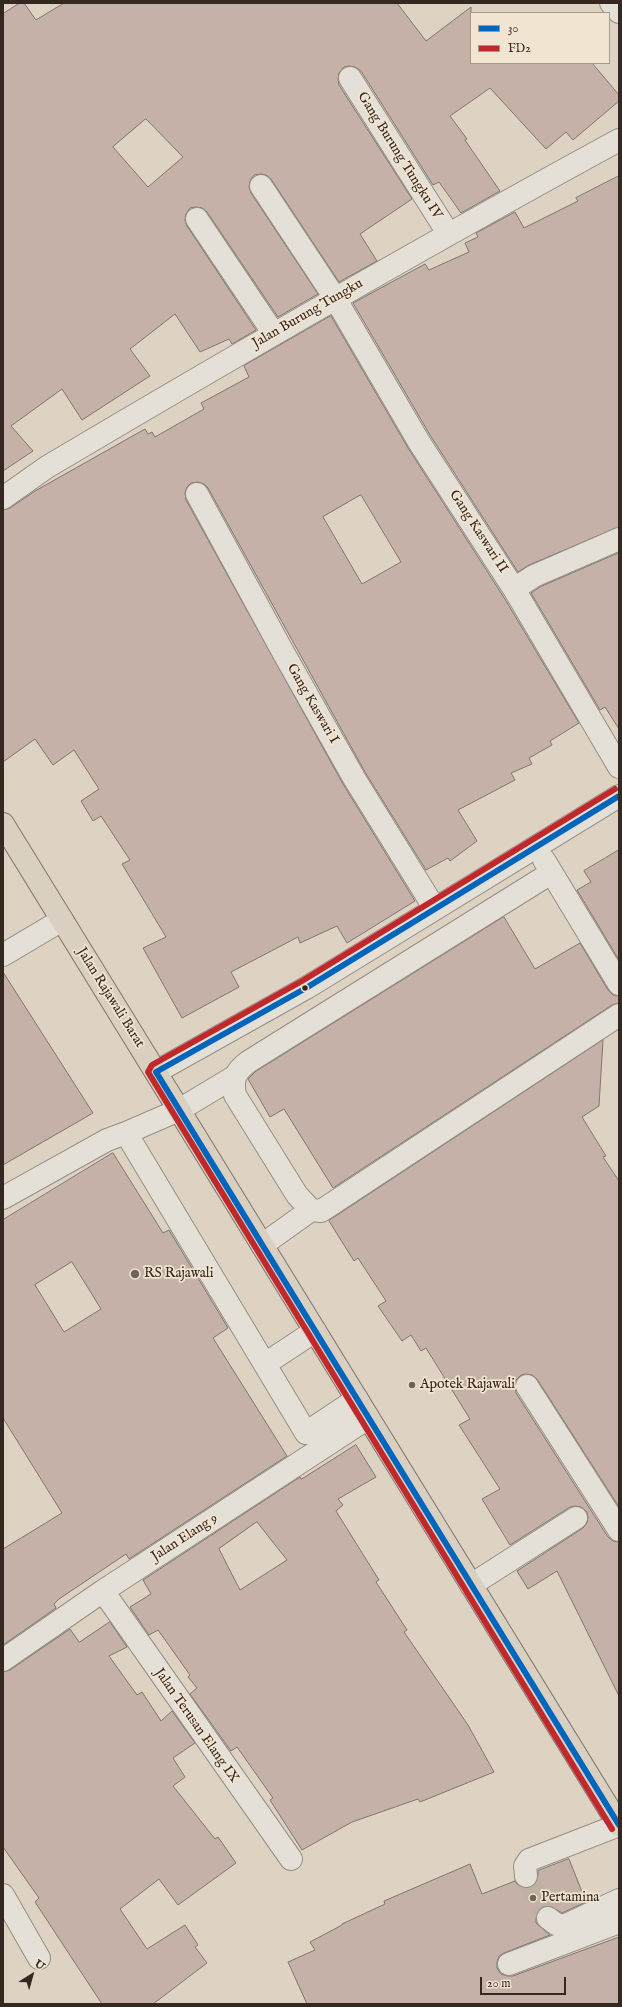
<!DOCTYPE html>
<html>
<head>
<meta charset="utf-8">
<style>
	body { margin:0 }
	#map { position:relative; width:622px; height:2007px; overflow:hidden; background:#ded3c3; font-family:"IM FELL English",serif }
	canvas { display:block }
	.frame { position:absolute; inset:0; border:4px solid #352820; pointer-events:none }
	.legend { position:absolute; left:470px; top:12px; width:140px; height:52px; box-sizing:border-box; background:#f1e4d0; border:1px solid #a6998a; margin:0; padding:5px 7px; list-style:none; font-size:12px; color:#352820 }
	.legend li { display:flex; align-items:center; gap:8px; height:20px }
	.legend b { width:20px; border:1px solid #a6998a }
	.north { position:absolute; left:12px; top:1955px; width:40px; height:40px; -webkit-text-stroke:3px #f1e4d0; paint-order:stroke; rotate:37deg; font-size:11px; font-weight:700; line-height:16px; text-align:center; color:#352820 }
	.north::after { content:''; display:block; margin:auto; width:14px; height:18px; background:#352820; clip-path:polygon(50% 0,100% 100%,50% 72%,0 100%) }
	.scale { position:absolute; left:480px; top:1977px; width:86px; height:18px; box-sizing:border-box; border:2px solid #352820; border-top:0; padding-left:5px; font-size:12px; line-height:14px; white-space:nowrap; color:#352820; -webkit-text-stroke:3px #f1e4d0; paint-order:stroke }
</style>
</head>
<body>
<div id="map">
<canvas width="622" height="2007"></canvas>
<div class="frame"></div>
<ul class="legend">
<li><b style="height:5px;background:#0065bd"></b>30</li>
<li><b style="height:5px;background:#c0282c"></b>FD2</li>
</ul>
<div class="north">U</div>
<div class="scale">20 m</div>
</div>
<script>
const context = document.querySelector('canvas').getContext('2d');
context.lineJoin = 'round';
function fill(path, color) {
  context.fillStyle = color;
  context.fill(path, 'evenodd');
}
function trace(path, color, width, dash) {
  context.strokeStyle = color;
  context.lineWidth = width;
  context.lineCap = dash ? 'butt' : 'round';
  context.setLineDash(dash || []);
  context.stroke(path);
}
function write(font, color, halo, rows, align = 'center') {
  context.font = font + ' "IM FELL English",serif';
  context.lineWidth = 3.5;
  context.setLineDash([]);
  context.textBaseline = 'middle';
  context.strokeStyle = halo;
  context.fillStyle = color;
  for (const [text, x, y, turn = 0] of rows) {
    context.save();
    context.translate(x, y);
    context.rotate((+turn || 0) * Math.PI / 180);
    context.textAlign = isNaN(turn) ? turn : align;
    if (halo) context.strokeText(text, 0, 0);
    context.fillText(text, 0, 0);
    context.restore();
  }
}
const building = new Path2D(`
	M20 3H24L36 20 64 3H397L426 41 471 7V63H592L619 95V101L573 140 566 132 546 149 490 88 450 116 467 139 465 140 500 191 461 213 439 182 433 185 361 71 355 67 349 66 344 67 339 73 338 79 339 85 412 199 360 234 377 261 339 282 271 179 266 175 261 174 254 175 250 181 249 187 251 193 318 294 278 317 207 212 202 208 196 207 190 208 186 214 185 220 187 226 256 330 232 344 229 339 200 352 175 314 130 349 150 376 82 420 62 389 11 426 33 451 3 471V14ZM146 119 183 157 148 187 113 147Z
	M619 176V527L529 565 518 572 430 435 353 303 425 264 429 270 469 252 465 243 478 237 476 233 515 212 524 228 578 201 576 198Z
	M331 316 408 448 503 596 579 723 550 741 552 745 529 758 532 764 511 773 515 780 458 810 477 841 450 861 448 858 426 870 365 772 208 488 204 484 198 482 191 483 187 487 185 493 186 500 343 784 415 901 347 943 337 926 300 943 298 937 231 972 239 987 182 1018 143 948 166 937 122 864 130 860 101 816 93 821 81 801 99 789 74 750 53 765 35 739 3 762V510L10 508 35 491 145 429 148 434 152 432 155 437 204 409 201 403 249 377 244 366ZM361 495 401 562 362 584 323 517Z
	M619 553V729L605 707 600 710 531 593 540 587Z
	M619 850V960L577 890 591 882 584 871Z
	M504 917 535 969 580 943 608 990 613 995 619 996V1003L612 1005 333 1188 284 1109 270 1117 248 1079 255 1072Z
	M3 972 93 1113 3 1165Z
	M603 1040 599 1106 582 1117 606 1156 603 1157 619 1181V1507L537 1379 532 1375 526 1374 521 1375 516 1380 515 1386 516 1393 608 1537 613 1541 619 1542V1696L557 1571 528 1589 517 1571 583 1528 587 1523 588 1517 587 1512 581 1507 575 1506 570 1507 510 1545 482 1499 500 1489 459 1425 470 1419 426 1348 421 1351 411 1335 402 1341 378 1306 386 1301 358 1258 354 1261 329 1221Z
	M113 1153 163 1233 169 1230 228 1328 213 1338 287 1456 129 1559 126 1554 59 1599 54 1604 56 1608 3 1645V1549L62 1513 3 1418V1220ZM72 1262 101 1309 64 1332 35 1285Z
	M356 1445 376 1477 338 1499 343 1505 336 1511 379 1580 376 1582 407 1630 404 1632 468 1725 494 1772 420 1802 418 1799 352 1822 302 1850 270 1800 273 1798 237 1747 231 1751 190 1694 197 1688 188 1677 190 1675 158 1630 149 1635 130 1607 151 1594 143 1580 300 1477 301 1479ZM257 1522 287 1560 240 1590 219 1549Z
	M110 1622 127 1647 109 1656 137 1695 142 1692 161 1721 172 1711 195 1743 173 1758 185 1777 173 1786 215 1839 218 1837 236 1863 178 1905 159 1879 120 1909 147 1949 185 1925 198 1945 195 1947 207 1963 153 2004H102L35 1902 39 1898 3 1847V1672L10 1670 70 1629 79 1642Z
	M569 1859 586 1902 562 1913 550 1906 543 1907 538 1911 536 1917V1923L550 1935 504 1953 499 1956 497 1962V1968L501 1974 507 1976H513L619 1937V2004H307L288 1962 315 1950 310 1942 342 1925V1924L385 1904 384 1901 470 1864 482 1894 515 1881 521 1888H527L533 1886 538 1881V1871Z`);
const minorTunnel = new Path2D(`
	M526 1876 548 1918`);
const minor = new Path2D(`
	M611 3 619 12
	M350 78 448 233
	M261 186 335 298 419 442 514 589 619 767
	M197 219 274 334
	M197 494 283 652 354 778 435 909
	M3 498 47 467C236 355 426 245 619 140
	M514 589 534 576 619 539
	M544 860 619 984
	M551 873 248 1062C235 1072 232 1079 235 1095L297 1195 311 1210 321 1211 619 1015
	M3 955 62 920
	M156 1072 306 988 619 796
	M126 1133 179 1110 234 1077
	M3 1198 107 1140 126 1133 306 1433 357 1399
	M262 1245 311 1210
	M265 1364 315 1331
	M527 1386 619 1530
	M471 1585 576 1518
	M103 1591 291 1859
	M3 1660 103 1591 368 1418
	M526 1876 525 1866 529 1860 619 1825
	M3 1895 39 1958
	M548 1918 556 1924 564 1926 619 1900
	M509 1964 619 1922`);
const highway = new Path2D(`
	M3 824 619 1825`);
const bus1 = new Path2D(`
	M619 796 306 988 156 1072 619 1825`);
const bus2 = new Path2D(`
	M612 1829 148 1072 152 1065 302 981 615 789`);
const markers = [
	[305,988,3.5,"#352820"],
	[135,1274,5,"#706459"],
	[412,1385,4,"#706459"],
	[533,1898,4,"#706459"]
];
const streetNames = [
	["Gang Burung Tungku IV",399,156,58],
	["Jalan Burung Tungku",308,314,-30],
	["Gang Kaswari II",478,532,57],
	["Gang Kaswari I",312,704,60],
	["Jalan Rajawali Barat",110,998,58],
	["Jalan Elang 9",185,1538,-33],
	["Jalan Terusan Elang IX",196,1726,55]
];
const poiNames = [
	["RS Rajawali",144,1274],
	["Apotek Rajawali",420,1385],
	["Pertamina",541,1898]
];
fill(building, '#c5b1a8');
trace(building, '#7d766d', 1);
trace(minorTunnel, '#bcb1a2', 22, [22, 11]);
trace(minor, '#958d83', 24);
trace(highway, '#7d766d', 24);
trace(minor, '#e5e0d7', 22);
trace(highway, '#d9d0c2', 22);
trace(bus1, '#0065bd', 6);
trace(bus2, '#c0282c', 6);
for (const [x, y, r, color] of markers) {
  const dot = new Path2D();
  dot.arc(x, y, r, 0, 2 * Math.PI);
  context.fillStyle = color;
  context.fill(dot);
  trace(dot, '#f1e4d0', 1.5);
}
write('14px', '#352820', '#f1e4d0', streetNames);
write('14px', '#352820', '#f1e4d0', poiNames, 'left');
</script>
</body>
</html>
